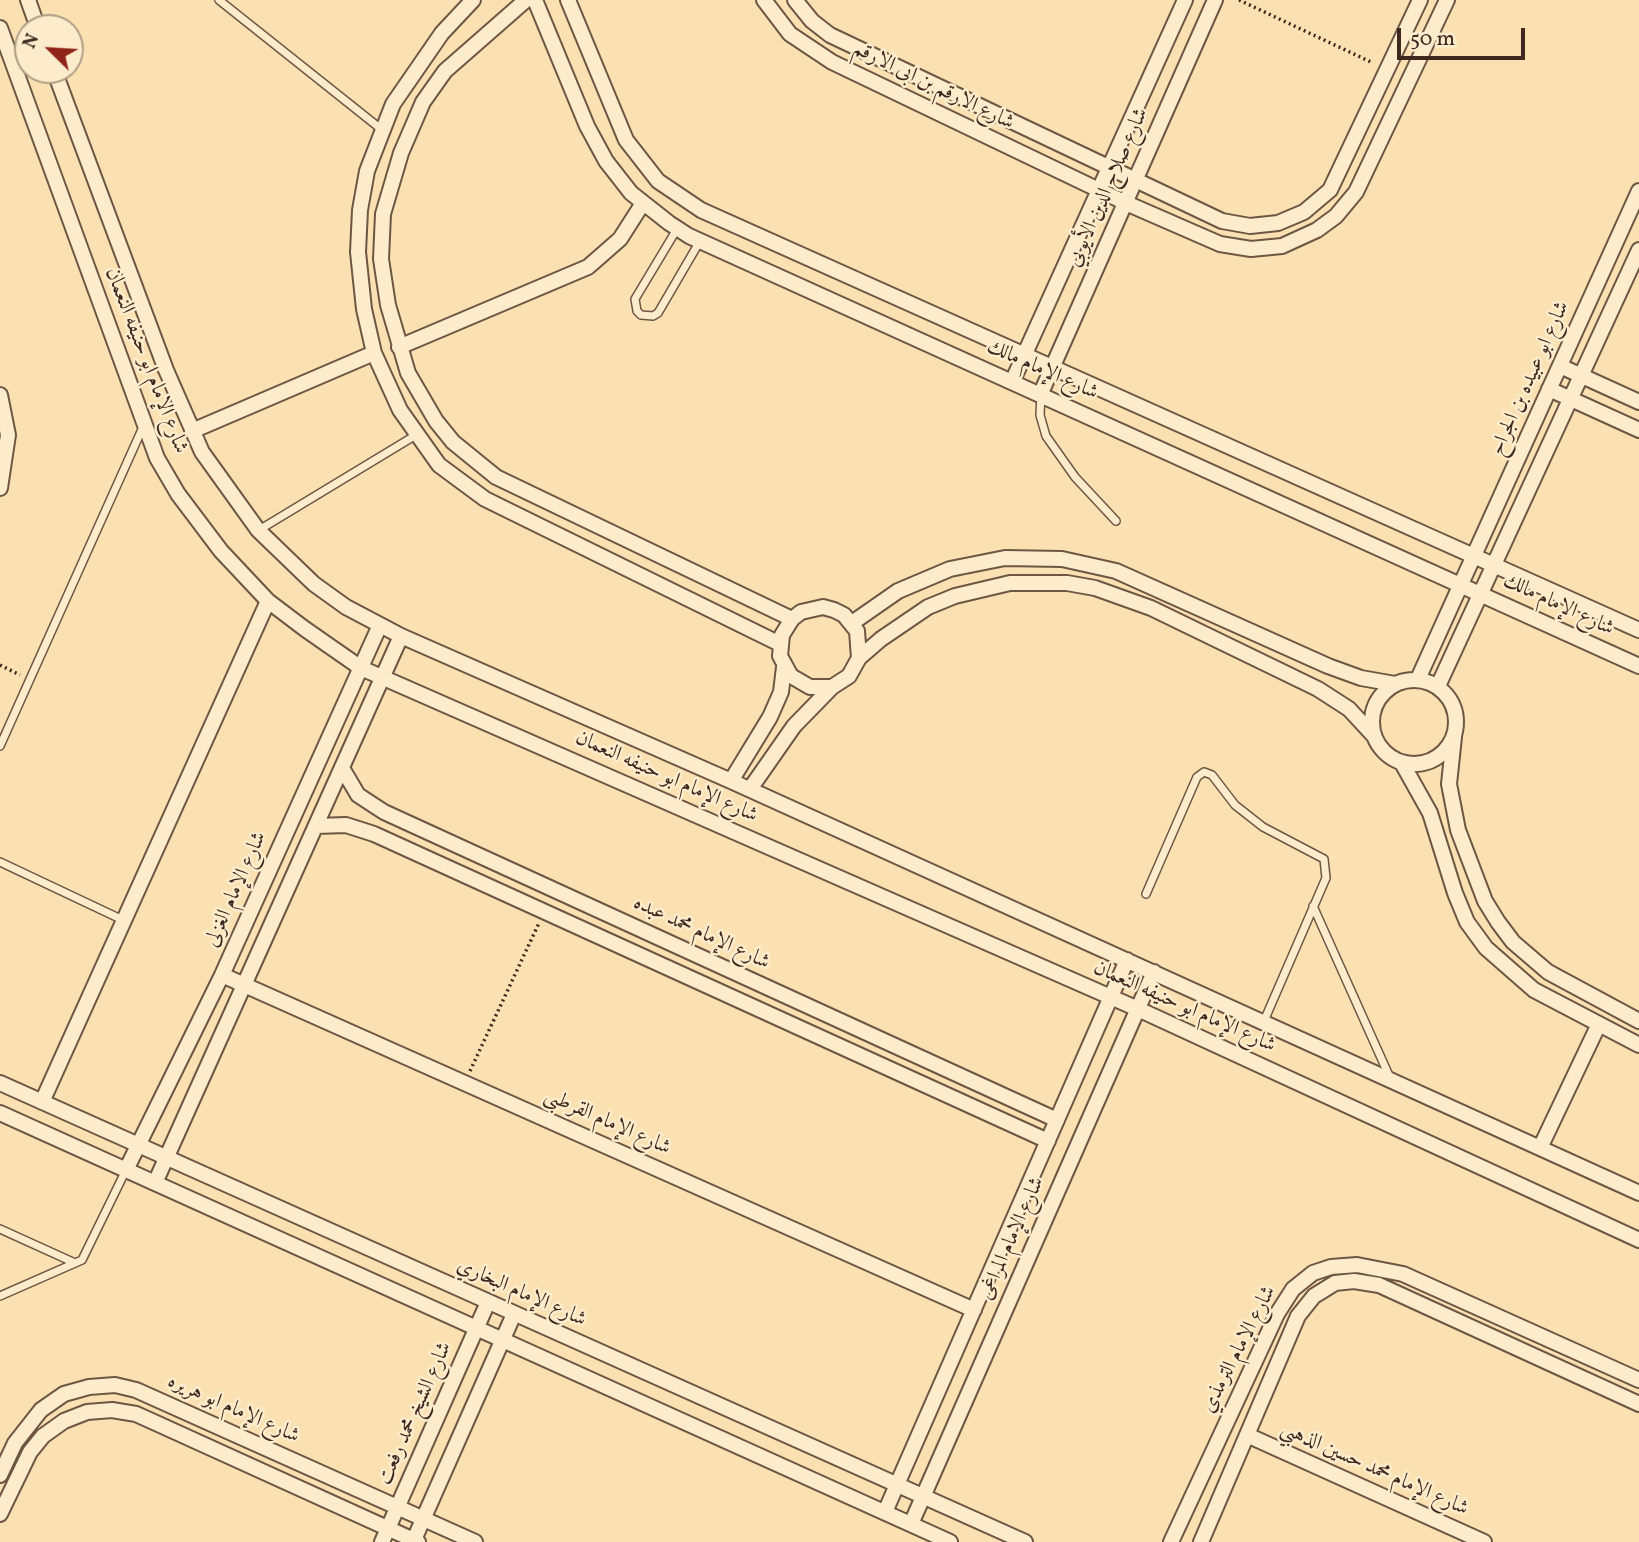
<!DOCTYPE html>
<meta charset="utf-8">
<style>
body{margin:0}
#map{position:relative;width:1639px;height:1542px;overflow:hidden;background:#fbe1b1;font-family:Vollkorn,serif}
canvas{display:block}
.north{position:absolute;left:14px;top:14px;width:70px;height:70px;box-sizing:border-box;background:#fceccc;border:2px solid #b09e87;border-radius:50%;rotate:294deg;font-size:19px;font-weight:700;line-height:28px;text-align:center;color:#3f281f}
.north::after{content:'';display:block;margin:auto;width:24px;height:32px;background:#8f2418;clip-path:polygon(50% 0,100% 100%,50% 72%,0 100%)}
.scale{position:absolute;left:1397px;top:28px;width:128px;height:32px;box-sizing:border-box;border:4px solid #3f281f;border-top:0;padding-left:9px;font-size:21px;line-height:24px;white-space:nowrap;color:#3f281f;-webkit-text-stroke:5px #fceccc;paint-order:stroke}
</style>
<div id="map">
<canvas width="1639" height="1542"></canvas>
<div class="north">N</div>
<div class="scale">50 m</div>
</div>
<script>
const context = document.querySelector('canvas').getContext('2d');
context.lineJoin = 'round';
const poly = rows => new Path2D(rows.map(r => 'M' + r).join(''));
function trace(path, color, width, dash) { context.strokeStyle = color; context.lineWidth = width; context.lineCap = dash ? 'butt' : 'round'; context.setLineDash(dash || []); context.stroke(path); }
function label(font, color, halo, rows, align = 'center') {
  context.font = font + ' Vollkorn,Amiri,serif'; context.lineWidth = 5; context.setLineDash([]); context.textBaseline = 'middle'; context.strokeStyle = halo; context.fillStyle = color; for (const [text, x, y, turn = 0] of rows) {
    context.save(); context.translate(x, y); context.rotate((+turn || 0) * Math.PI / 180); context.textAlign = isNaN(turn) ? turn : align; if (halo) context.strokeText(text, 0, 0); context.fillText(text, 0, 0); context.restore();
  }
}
const path = poly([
 [1239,0,1373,63],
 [0,665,20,675],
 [470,1071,539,923]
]);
const lane = poly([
 [219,0,381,129],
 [677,229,635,299,637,311,641,315,653,316,658,313,700,241],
 [1041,394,1040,415,1046,436,1075,477,1116,521],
 [259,530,416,435],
 [0,746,143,427],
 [0,862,125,921],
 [1146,894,1197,777,1204,772,1212,775,1235,805,1263,827,1324,859,1326,878,1264,1021],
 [1313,906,1391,1080],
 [0,1229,75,1263],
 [0,1296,82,1260,126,1170]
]);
const street = poly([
 [28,0,38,28],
 [473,0,442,33,393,104,367,171,360,210,358,252,364,309,374,353,400,410,439,465,485,499,780,644],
 [526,0,445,71,423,102,401,153,383,214,381,259,388,305,408,373,436,421,453,442,496,477,792,619],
 [535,0,587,126,606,161,631,193,669,223,689,236,1639,666],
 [568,0,626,140,658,181,701,210,1639,630],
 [764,0,790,34,832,62,1126,203,1220,244,1251,249,1282,246,1317,230,1336,216,1356,192,1447,0],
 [795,0,812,21,830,35,1222,221,1250,226,1278,223,1304,212,1330,190,1420,0],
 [0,28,157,458,178,494,221,551,268,601,305,629,361,668,1138,1009,1639,1240],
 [54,70,166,370,202,452,258,530,314,584,346,607,401,636,731,781,1639,1193],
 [399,347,588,267,620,239,643,203],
 [1560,366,1639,402],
 [1013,380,1185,0],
 [1549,389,1639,430],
 [1041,393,1215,0],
 [0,395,8,435,0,488],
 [192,431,374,353],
 [852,623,898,591,950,569,1005,558,1062,559,1116,571,1328,666,1361,678,1395,684],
 [859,658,857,631,844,615,834,610,823,607,801,612,792,619,782,635,780,656,791,676,810,687,832,687,849,676,859,658,881,639,928,607,955,596,1010,583,1067,583,1095,588,1151,608,1318,689,1349,709,1374,736],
 [1418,679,1639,191],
 '1372 722a42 42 0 1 1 84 0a42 42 0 1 1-84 0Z',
 [1438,686,1639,250],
 [1454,737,1449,784,1458,830,1485,901,1498,922,1513,942,1548,972,1639,1021],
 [1402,763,1430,813,1455,893,1467,922,1486,948,1534,990,1639,1045],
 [342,768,358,795,384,812,1057,1120],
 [731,781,770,717,781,692,784,667],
 [750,789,794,726,832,687],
 [316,826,346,825,374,834,1048,1141],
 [222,975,974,1310],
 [0,1083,1025,1542],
 [42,1102,268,601],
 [0,1113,950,1542],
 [1540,1148,1598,1026],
 [126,1170,222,975,380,625],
 [155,1183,401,636],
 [1247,1435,1484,1542],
 [0,1475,15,1443,41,1410,64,1394,89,1387,115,1385,136,1390,475,1542],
 [885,1512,1127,960],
 [0,1514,30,1452,43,1436,64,1421,87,1412,112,1410,136,1414,156,1423,418,1542],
 [911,1524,1154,972],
 [382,1542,488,1302],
 [413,1542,514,1314],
 [1171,1542,1277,1314,1293,1289,1313,1273,1331,1267,1357,1265,1403,1274,1639,1380],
 [1201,1542,1298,1316,1314,1296,1335,1283,1354,1281,1379,1285,1639,1404]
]);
const streetNames = [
 ["شارع الارقم بن ابى الارقم",933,87,26],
 ["شارع صلاح الدين الأيوبي",1109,188,-66],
 ["شارع الإمام ابو حنيفه النعمان",145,361,69],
 ["شارع الإمام مالك",1042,371,24],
 ["شارع ابو عبيده بن الجراح",1531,379,-66],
 ["شارع الإمام مالك",1558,606,25],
 ["شارع الإمام ابو حنيفه النعمان",666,778,24],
 ["شارع الإمام الغزلى",237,890,-66],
 ["شارع الإمام محمد عبده",701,934,25],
 ["شارع الإمام ابو حنيفه النعمان",1184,1008,24],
 ["شارع الإمام القرطبى",607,1123,24],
 ["شارع الإمام المراغى",1013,1239,-66],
 ["شارع الإمام البخاري",521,1294,24],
 ["شارع الإمام الترمذي",1240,1350,-63],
 ["شارع الإمام ابو هريره",233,1410,24],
 ["شارع الشيخ محمد رفعت",416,1414,-66],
 ["شارع الإمام محمد حسين الذهبي",1374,1470,24]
];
trace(lane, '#6e5644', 10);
trace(street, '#6e5644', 18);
trace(path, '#3f281f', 3.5, [2, 3.5]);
trace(lane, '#fceccc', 7);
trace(street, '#fceccc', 14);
label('21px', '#3f281f', '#fceccc', streetNames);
</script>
